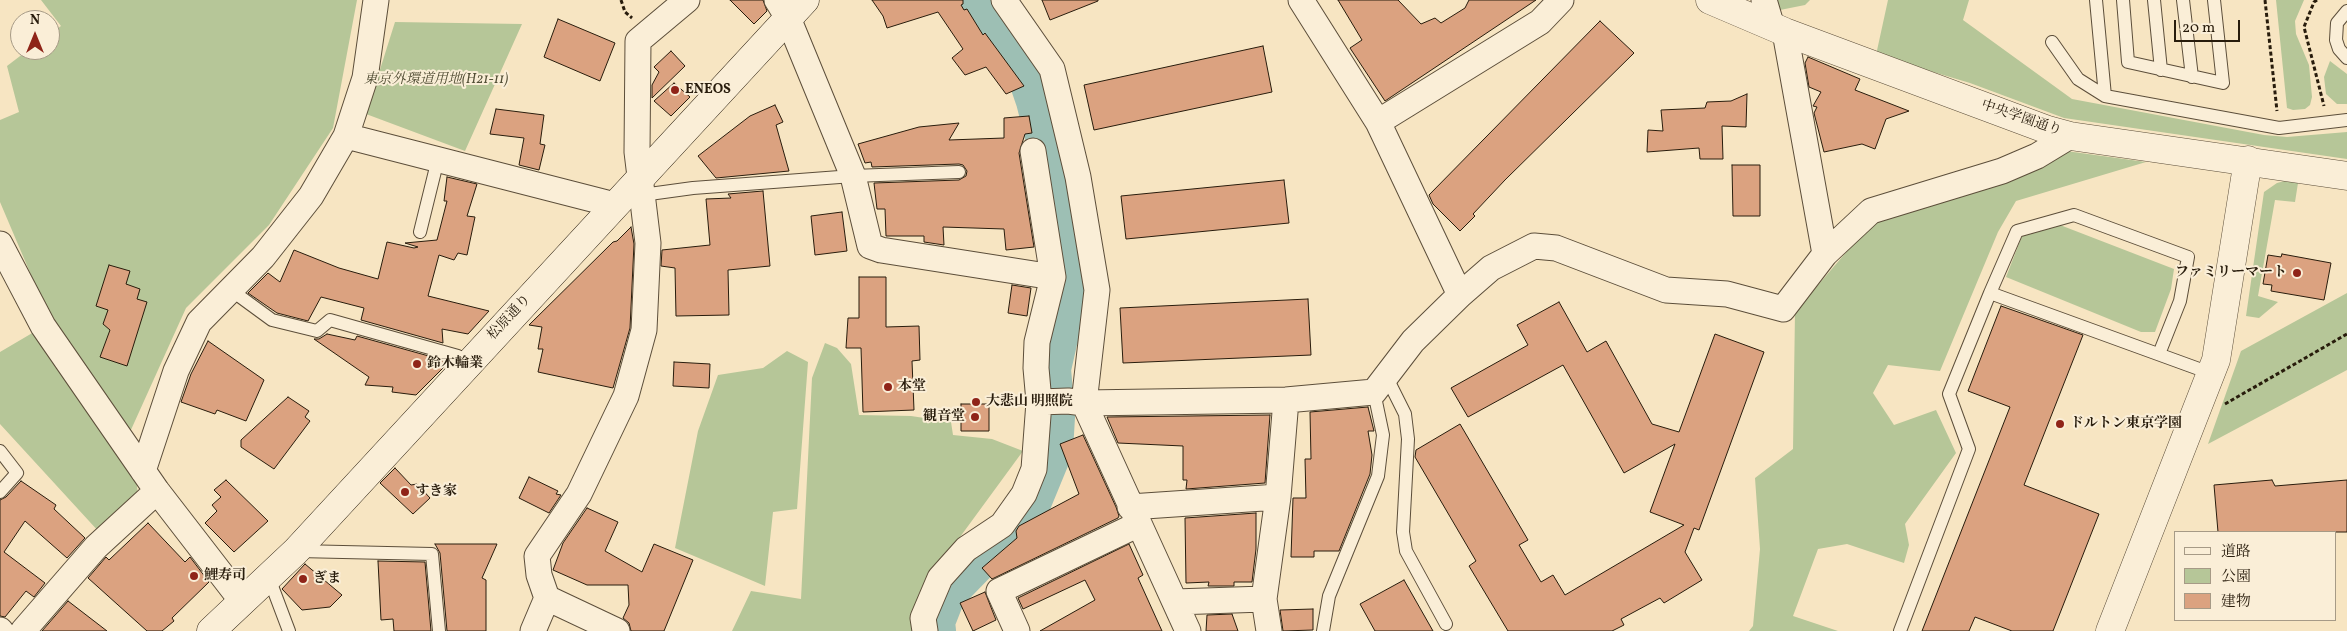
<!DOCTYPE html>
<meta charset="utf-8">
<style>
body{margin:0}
#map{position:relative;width:2347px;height:631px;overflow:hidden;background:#f7e5c2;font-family:Vollkorn,"Noto Serif JP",serif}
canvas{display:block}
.legend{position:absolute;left:2174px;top:531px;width:162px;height:90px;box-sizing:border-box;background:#faeed7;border:1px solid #a69a86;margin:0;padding:6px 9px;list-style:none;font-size:15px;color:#281c0c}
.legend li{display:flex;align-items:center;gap:10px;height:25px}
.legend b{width:25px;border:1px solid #a69a86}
.north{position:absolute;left:10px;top:10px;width:50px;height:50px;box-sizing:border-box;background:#faeed7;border:1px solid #a69a86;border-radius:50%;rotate:0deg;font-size:14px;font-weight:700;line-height:20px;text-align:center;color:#281c0c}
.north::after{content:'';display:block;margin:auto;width:18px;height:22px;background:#8f2418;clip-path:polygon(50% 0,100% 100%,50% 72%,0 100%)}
.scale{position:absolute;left:2174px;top:20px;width:66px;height:22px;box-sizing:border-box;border:2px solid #281c0c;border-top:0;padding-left:6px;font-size:15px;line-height:18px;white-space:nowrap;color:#281c0c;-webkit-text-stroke:4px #faeed7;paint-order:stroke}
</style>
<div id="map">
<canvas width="2347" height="631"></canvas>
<ul class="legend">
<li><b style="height:6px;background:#faeed7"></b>道路</li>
<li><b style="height:14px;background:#b6c698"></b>公園</li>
<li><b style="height:14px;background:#dba280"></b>建物</li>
</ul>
<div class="north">N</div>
<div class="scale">20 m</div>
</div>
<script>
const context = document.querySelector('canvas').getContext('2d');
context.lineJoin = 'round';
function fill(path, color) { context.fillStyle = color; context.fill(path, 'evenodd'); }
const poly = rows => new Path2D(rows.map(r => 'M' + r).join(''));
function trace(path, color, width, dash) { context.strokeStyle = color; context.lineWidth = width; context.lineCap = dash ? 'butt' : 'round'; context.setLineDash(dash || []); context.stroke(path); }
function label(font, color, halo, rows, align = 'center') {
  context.font = font + ' Vollkorn,"Noto Serif JP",serif'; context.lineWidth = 4; context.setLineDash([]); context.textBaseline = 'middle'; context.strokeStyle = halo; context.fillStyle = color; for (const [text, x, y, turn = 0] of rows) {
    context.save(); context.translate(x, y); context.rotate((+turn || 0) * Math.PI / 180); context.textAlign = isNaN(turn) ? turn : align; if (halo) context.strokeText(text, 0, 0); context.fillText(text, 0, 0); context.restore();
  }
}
const green = poly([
 [41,0,357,0,333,128,269,225,186,308,130,432,139,502,100,533,0,424,0,352,51,322,0,202,0,120,19,112,7,66,28,50,50,50,50,34,61,26],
 [1772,0,1810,0,1805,5,1775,11],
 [1888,0,1969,0,1963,20,2072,99,2264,135,2287,137,2347,132,2347,159,2064,118,1970,83,1876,55],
 [2276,0,2304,0,2295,21,2296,34,2309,65,2312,97,2310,105,2305,109,2293,110,2287,108],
 [395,22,522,24,465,151,366,114],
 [2330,61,2347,74,2347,104,2337,104,2326,94,2324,77],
 [2066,151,2146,162,2016,201,1998,232,1940,371,1888,365,1873,393,1894,425,1936,410,1956,453,1905,524,1909,545,1904,563,1847,544,1818,549,1793,616,1838,631,1749,631,1753,626,1760,549,1755,478,1793,449,1795,312,1878,215],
 [2288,180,2298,183,2295,202,2275,200,2258,296,2278,302,2259,318,2246,316,2264,192,2277,183],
 [2060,225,2174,269,2171,289,2155,332,2141,332,2006,277,2022,236],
 [2347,293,2347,370,2208,444,2241,351],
 [825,343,837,348,851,364,859,415,911,416,951,422,953,435,992,439,1023,451,919,593,916,631,732,631,751,591,801,599,812,378],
 [787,351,808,362,797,509,773,512,765,586,675,548,698,431,718,375,763,368]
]);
const river = poly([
 [936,631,935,622,946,594,1014,524,1032,501,1053,450,1055,417,1051,369,1058,338,1074,308,1070,235,1036,101,1024,66,993,30,972,0]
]);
const building = poly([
 [730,0,763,0,767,11,754,24,730,0],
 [872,0,963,0,963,4,961,5,964,10,967,9,983,35,985,33,1024,86,1006,94,986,67,965,75,952,58,963,49,938,12,887,28,883,16,872,0],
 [1042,0,1098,0,1098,1,1050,20,1042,0],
 [1338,0,1398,0,1421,24,1435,18,1441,23,1465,8,1469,0,1536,0,1385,101,1350,48,1362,40,1338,0],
 [558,19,615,43,600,81,544,57,558,19],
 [1600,21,1634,53,1505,180,1473,214,1475,216,1460,231,1433,204,1429,195,1600,21],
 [1263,46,1272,92,1094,130,1084,85,1263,46],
 [671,51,685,66,652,98,652,85,659,72,654,67,671,51],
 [1808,57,1860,79,1855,90,1909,111,1886,119,1875,149,1862,144,1824,152,1814,113,1817,107,1813,106,1821,92,1809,87,1805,63,1808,57],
 [674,83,690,97,671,116,654,101,674,83],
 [1747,94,1746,127,1722,126,1723,159,1700,159,1699,148,1647,152,1648,130,1663,131,1661,110,1705,108,1707,102,1731,101,1747,94],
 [775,105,783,122,776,125,789,171,716,178,698,156,750,116,775,105],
 [496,109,544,115,540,144,545,145,539,170,519,165,524,138,490,134,496,109],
 [1029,116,1032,133,1025,134,1019,153,1034,247,1006,250,1004,229,943,227,944,245,924,242,924,236,886,236,885,209,877,209,874,183,959,180,966,176,967,171,963,165,959,164,872,167,871,162,865,163,858,144,919,127,959,123,949,140,1004,138,1004,118,1029,116],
 [1732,165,1760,165,1760,216,1733,216,1732,165],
 [447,177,477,184,467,216,475,217,467,255,458,253,454,260,439,255,428,296,489,311,468,334,442,329,443,343,361,320,364,308,321,297,308,321,277,313,248,293,268,273,280,282,294,250,339,268,378,279,387,242,414,248,418,247,405,243,437,240,447,201,444,201,447,177],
 [1284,180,1289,223,1126,239,1121,196,1284,180],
 [763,191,770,266,728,270,729,315,676,316,675,268,661,266,662,250,710,245,706,199,731,198,728,194,763,191],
 [842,212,847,251,815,255,811,216,842,212],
 [631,227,634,244,630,328,613,388,538,372,543,349,538,349,542,327,529,325,613,242,617,241,631,227],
 [2282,254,2331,263,2324,300,2271,291,2272,285,2263,284,2268,255,2281,257,2282,254],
 [109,265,130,271,126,284,140,289,137,299,147,302,127,366,100,357,110,330,103,324,108,310,96,306,109,265],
 [859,277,886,277,886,327,919,326,920,360,912,361,914,410,863,412,861,348,846,348,848,318,859,318,859,277],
 [1012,285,1031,288,1027,316,1008,313,1012,285],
 [1308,299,1311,355,1123,363,1120,308,1308,299],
 [1559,302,1587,352,1606,341,1652,424,1679,432,1715,334,1764,352,1699,530,1694,528,1685,552,1702,580,1664,603,1660,598,1621,619,1624,625,1612,631,1508,631,1469,566,1476,561,1415,457,1416,450,1460,424,1528,540,1519,545,1541,582,1553,575,1565,595,1684,525,1650,512,1675,444,1624,473,1563,365,1468,417,1451,388,1528,345,1517,325,1559,302],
 [2001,306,2083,335,2024,485,2099,514,2053,631,2012,631,1975,617,1969,631,1922,631,2010,407,1968,391,2001,306],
 [327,334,355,340,357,336,443,360,444,367,416,395,392,392,393,387,365,385,369,377,314,339,319,339,327,334],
 [208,341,264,380,246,421,217,410,215,414,181,402,191,374,208,341],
 [674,362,710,364,709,388,673,386,674,362],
 [288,397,309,411,305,417,310,421,274,469,241,447,241,440,288,397],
 [961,404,989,404,989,431,961,431,961,404],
 [1368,407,1374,431,1368,431,1372,455,1370,474,1339,551,1314,551,1314,557,1291,557,1293,498,1306,498,1305,459,1311,459,1310,412,1368,407],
 [1270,415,1265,483,1186,489,1187,480,1183,480,1183,446,1118,443,1107,417,1270,415],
 [1083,435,1116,507,1119,516,1118,518,992,579,982,568,1017,538,1016,531,1019,526,1079,494,1060,444,1083,435],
 [395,468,411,485,417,484,430,498,413,514,380,483,395,468],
 [529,477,558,491,556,494,561,495,549,513,519,498,529,477],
 [226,480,268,521,234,552,205,523,217,511,212,505,221,497,214,490,226,480],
 [2272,480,2275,486,2347,480,2347,532,2218,532,2214,485,2272,480],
 [21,481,56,505,54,509,85,538,67,558,25,521,4,552,45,583,34,597,26,591,5,617,0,616,0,500,6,497,21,481],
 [587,508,618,522,605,551,642,572,654,544,693,560,664,631,631,631,629,623,623,618,629,605,628,585,587,585,553,570,563,543,587,508],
 [1256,513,1256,549,1252,582,1234,582,1234,586,1208,586,1209,582,1186,583,1185,518,1256,513],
 [148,523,185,562,190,557,209,582,172,618,174,621,162,631,147,631,88,578,106,557,109,560,148,523],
 [435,544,497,544,482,578,486,580,486,631,447,631,440,553,435,544],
 [1129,544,1143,575,1138,578,1162,631,1040,631,1095,600,1085,580,1023,609,1018,598,1129,544],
 [378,561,425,562,431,631,394,631,393,619,381,620,378,561],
 [305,564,342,595,330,607,302,610,282,589,305,564],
 [1404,580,1433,631,1375,631,1360,604,1404,580],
 [985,592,996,620,973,631,960,603,985,592],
 [68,601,107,631,42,631,68,601],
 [1313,609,1313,630,1283,631,1280,610,1313,609],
 [1232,614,1238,631,1206,631,1207,615,1232,614]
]);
const path = poly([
 [621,0,625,12,632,18],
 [2265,0,2277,111],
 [2317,0,2314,2,2304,27,2324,106],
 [1003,402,1016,402],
 [2225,404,2347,334]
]);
const service = poly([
 [2096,0,2105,96,2279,128,2347,120],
 [2123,0,2128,62,2223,83,2214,0],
 [2154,0,2161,70],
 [2183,0,2192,77],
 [2347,11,2337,23,2336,40,2339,49,2347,58],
 [2052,42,2078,79,2105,96],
 [642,195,693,188,853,176,959,172],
 [420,232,438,159],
 [231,290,272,320,317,331,330,320,458,356],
 [2159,354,2180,301,2188,257,2074,215,2017,231,1990,293,2199,369],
 [1386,376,1405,414,1408,439,1403,532,1406,551,1446,624],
 [0,451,17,473,0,492],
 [298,551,432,554,439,631],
 [269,578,289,631],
 [1323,631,1329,596,1378,476,1383,435,1374,392],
 [1900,631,1969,449,1949,394,1990,293]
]);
const minor = poly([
 [777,0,788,18,853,176,870,246,881,250,1053,277],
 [1004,0,1052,69,1078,177,1097,290,1084,403,1188,631],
 [1764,0,1772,27],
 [1378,122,1540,22,1561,0],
 [346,136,615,205],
 [0,244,43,326,157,491,242,601],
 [1825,254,1871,211,2002,171,2037,156,2070,136],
 [1460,295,1491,268,1534,246,1556,248,1666,290,1727,294,1783,309,1825,254,1785,32],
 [1039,402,1068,401,1084,403,1286,400,1374,392,1413,341,1460,295,1378,122,1301,0],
 [143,471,176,371,199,322,263,257,311,196,346,136,365,78,376,0],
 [1130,507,1278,497],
 [1175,602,1264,599],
 [0,630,1,631],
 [23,631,96,547,157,491],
 [533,631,547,598],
 [617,631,547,598,539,575,537,556,579,494,626,396,644,330,648,243,637,152,638,41,687,0],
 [925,631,923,618,940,578,966,549,1002,525,1024,494,1034,469,1039,402,1036,368,1037,342,1053,277,1033,151],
 [1017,631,999,591,1139,524],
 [1269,631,1264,599,1278,497,1286,400]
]);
const tertiary = poly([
 [1710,0,1785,32,2048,130,2070,136,2347,176],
 [2110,631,2216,360,2248,160]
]);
const secondary = poly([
 [211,631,296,551,805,0]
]);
const markers = [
 [675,90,5,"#8f2418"],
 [2297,273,5,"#8f2418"],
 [417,364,5,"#8f2418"],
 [888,387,5,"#8f2418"],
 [976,402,5,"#8f2418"],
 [975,417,5,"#8f2418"],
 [2060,424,5,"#8f2418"],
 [405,492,5,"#8f2418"],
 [194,576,5,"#8f2418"],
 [303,579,5,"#8f2418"]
];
const parkNames = [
 ["東京外環道用地(H21-11)",436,80]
];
const poiNames = [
 ["ENEOS",685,90],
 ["ファミリーマート",2287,273,"right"],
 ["鈴木輪業",427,364],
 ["本堂",898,387],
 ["大悲山 明照院",986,402],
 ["観音堂",965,417,"right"],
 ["ドルトン東京学園",2070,424],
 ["すき家",415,492],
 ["鯉寿司",204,576],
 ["ぎま",313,579]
];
const streetNames = [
 ["中央学園通り",2021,119,19],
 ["松原通り",510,318,-47]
];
fill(green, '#b6c698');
trace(river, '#9dbfb4', 40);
fill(building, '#dba280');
trace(building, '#281c0c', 1);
trace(service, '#5c4e3a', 14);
trace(minor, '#5c4e3a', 27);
trace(tertiary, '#5c4e3a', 29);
trace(secondary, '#281c0c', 29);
trace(path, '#281c0c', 3, [4, 2.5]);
trace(service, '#faeed7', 12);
trace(minor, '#faeed7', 25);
trace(tertiary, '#faeed7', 28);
trace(secondary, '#faeed7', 28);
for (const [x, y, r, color] of markers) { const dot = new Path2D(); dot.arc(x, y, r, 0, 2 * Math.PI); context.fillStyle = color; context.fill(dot); trace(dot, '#faeed7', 2); }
label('italic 14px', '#534f36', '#faeed7', parkNames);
label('bold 14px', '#281c0c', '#faeed7', poiNames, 'left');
label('14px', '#281c0c', '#faeed7', streetNames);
</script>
